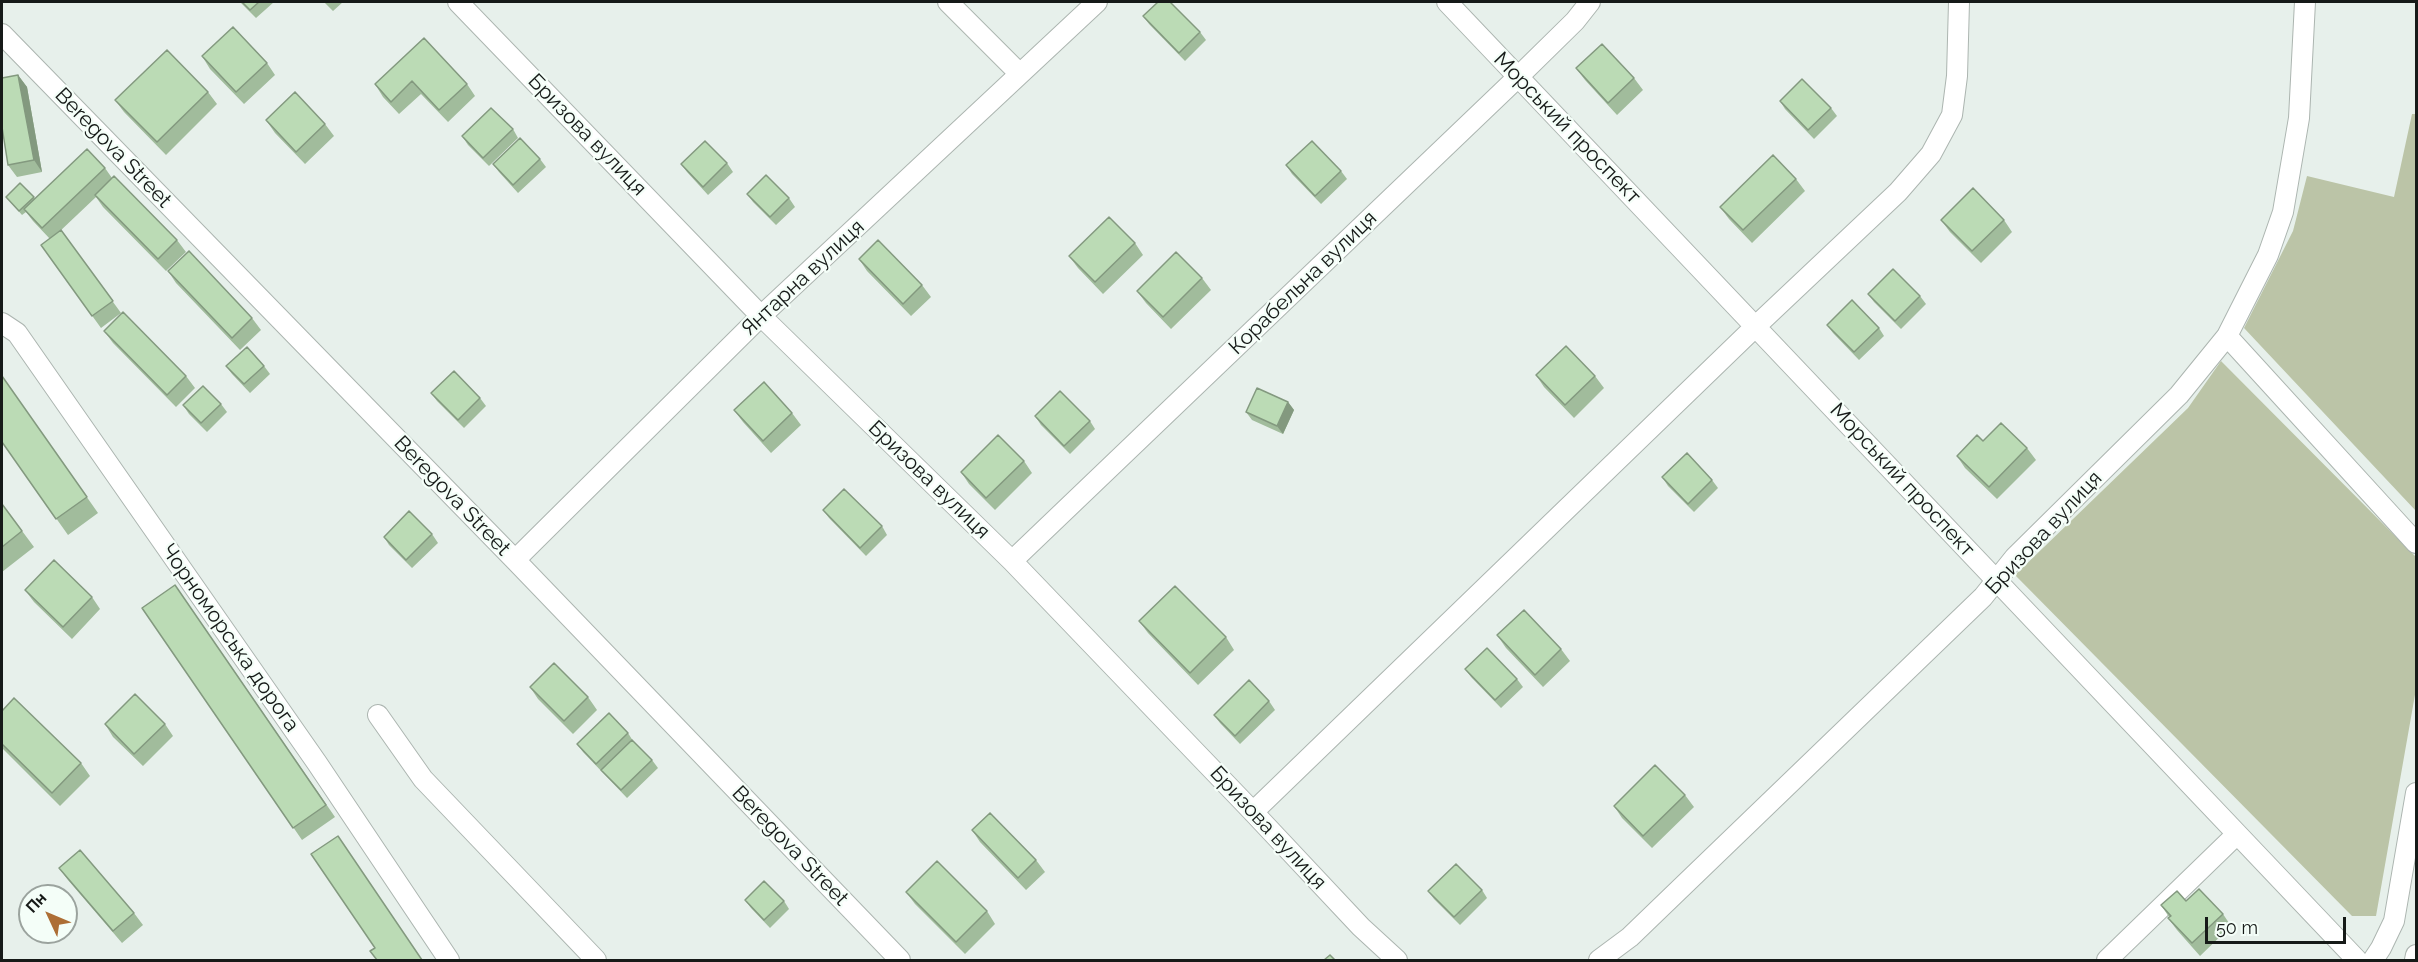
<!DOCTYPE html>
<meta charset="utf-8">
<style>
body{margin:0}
#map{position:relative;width:2418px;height:962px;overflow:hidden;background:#e7f0eb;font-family:Raleway,sans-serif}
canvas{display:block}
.frame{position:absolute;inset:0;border:3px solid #161a18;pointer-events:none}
.north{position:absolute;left:18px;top:884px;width:60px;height:60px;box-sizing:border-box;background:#f4fef8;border:2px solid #9ba39e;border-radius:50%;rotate:314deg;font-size:16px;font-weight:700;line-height:24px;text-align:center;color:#161a18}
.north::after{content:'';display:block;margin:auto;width:21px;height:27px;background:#ad6e35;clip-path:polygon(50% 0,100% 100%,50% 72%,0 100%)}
.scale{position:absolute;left:2205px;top:917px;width:141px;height:27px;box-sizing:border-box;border:3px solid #161a18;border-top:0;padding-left:8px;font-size:18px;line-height:21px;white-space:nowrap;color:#161a18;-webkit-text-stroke:4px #f4fef8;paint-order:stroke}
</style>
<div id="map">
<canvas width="2418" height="962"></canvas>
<div class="frame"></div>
<div class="north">Пн</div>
<div class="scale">50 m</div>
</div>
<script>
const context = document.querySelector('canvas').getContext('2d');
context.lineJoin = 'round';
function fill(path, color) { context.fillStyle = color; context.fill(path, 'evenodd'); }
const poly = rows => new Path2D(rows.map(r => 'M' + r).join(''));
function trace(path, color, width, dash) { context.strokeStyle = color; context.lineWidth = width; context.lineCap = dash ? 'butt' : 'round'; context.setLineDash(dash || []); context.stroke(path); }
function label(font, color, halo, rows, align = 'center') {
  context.font = font + ' Raleway,sans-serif'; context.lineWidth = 4.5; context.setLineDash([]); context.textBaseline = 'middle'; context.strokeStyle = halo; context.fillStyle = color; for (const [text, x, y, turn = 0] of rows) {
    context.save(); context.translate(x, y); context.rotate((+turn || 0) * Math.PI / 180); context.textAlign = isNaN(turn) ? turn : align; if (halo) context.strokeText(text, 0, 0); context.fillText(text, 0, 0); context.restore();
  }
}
const green = poly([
 [2412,114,2416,114,2416,511,2244,328,2293,231,2307,176,2394,197],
 [2221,361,2416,557,2416,689,2376,916,2352,916,2015,575,2188,408]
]);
const minor = poly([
 [458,2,761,316,1012,561,1253,812,1361,927,1397,960],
 [948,2,1020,74],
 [1447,2,2357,960],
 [2,34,515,560,900,960],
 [2,323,17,333,317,763,449,960],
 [2227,336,2416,543],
 [515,560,761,316,1097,2],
 [1012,561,1518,77,1575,21,1590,2],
 [378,715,423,779,596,960],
 [1253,812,1756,326,1898,192,1931,154,1952,115,1957,76,1959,2],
 [1599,960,1630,937,1983,597,2015,557,2179,395,2227,336,2268,255,2283,212,2299,118,2305,2],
 [2107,960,2236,835],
 [2373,960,2381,948,2394,921,2416,793],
 [2415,960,2416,955]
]);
const wall = poly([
 [240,2,274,2,256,18],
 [324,2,343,2,333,11],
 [1143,16,1200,32,1206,40,1185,61,1149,24],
 [424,38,467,84,475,96,448,122,421,94,399,114,383,97,375,84],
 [202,56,267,63,275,75,244,104,210,69],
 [1576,68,1634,78,1643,90,1617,115,1585,80],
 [18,75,27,87,42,172,17,177,8,165],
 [208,92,217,104,166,155,124,112,115,100],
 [1780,101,1831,108,1837,116,1814,139,1785,109],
 [266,120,325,124,334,136,305,164,275,133],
 [513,129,518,138,489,166,468,145,462,136],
 [540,159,546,167,518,193,499,172,493,164],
 [727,163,733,172,708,195,687,172,681,164],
 [1286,165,1341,171,1347,179,1321,204,1292,174],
 [105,168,112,178,177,240,186,252,166,271,103,207,96,197,58,233,61,230,121,313,101,328,41,245,50,239,33,221,26,212,22,215,6,197,20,183,35,199],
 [1796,179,1805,191,1752,243,1729,219,1720,207],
 [747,194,789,198,795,207,776,225,753,202],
 [1941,220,2004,220,2012,232,1981,263,1950,232],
 [1135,243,1143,255,1103,294,1078,268,1069,256],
 [859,259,922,285,931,297,911,316,867,271],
 [168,271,252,318,261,330,240,350,176,283],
 [1202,278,1211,290,1171,329,1146,303,1137,291],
 [1868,294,1920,296,1926,304,1901,329,1874,302],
 [1827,325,1879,328,1884,336,1859,360,1833,333],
 [104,331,186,376,195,388,176,407,113,343],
 [226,366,264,366,270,374,250,393,232,374],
 [1536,375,1595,376,1604,388,1574,418,1544,387],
 [2,376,98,513,68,535,2,442],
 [431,393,480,398,486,406,464,428,437,401],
 [1288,402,1294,410,1283,434,1252,420,1246,412],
 [221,404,227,412,207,432,189,414,183,405],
 [734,410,792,413,801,425,771,453,743,422],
 [1035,416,1090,421,1095,429,1070,454,1041,425],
 [1983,441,2027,448,2036,460,1997,499,1965,468,1957,456],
 [1024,461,1032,473,995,510,969,484,961,472],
 [1662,477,1712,480,1718,488,1694,512,1668,486],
 [2,504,34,547,2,572],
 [823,510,882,526,887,535,866,556,829,518],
 [432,534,438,543,412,568,389,545,384,537],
 [175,585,335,817,302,840,142,608],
 [25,590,92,597,100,609,72,639,34,602],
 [1139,621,1226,637,1234,650,1198,685,1148,633],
 [1497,635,1561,649,1570,661,1543,687,1506,648],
 [1465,669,1517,679,1523,687,1501,708,1471,677],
 [530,687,588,697,597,710,573,734,538,699],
 [1269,701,1275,710,1240,744,1220,723,1214,715],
 [2,711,81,763,90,776,60,806,2,748],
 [105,724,165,724,173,736,143,766,113,737],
 [628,733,633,741,652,760,658,768,627,798,583,752,577,744],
 [1685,795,1694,807,1652,848,1622,818,1614,806],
 [972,830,1036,860,1045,872,1026,890,980,842],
 [59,868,134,913,143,925,122,943,68,880],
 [1482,890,1487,898,1460,925,1434,899,1428,891],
 [906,892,987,911,995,924,965,954,915,904],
 [745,900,784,901,789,909,770,928,751,908],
 [2186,901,2223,914,2231,926,2200,956,2177,930,2168,918,2169,917,2161,905]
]);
const shadedWall = poly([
 [18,75,27,87,42,172,34,160],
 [1288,402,1294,410,1283,434,1277,426]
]);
const building = poly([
 [242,2,259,2,250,10,242,2],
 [1158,2,1170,2,1200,32,1179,53,1143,16,1158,2],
 [233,27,267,63,236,92,202,56,233,27],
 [424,38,467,84,439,110,412,81,391,102,375,84,424,38],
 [1602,44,1634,78,1608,103,1576,68,1602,44],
 [167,50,208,92,157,142,115,100,167,50],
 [18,75,34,160,8,165,2,127,2,78,18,75],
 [1802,79,1831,108,1808,130,1780,101,1802,79],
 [295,92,325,124,296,152,266,120,295,92],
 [491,108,513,129,483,158,462,136,491,108],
 [520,138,540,159,513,185,493,164,520,138],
 [705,141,727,163,703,187,681,164,705,141],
 [1312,141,1341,171,1315,196,1286,165,1312,141],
 [87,149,105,168,42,228,24,209,87,149],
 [1773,155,1796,179,1743,230,1720,207,1773,155],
 [766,175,789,198,770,217,747,194,766,175],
 [114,176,177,240,158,259,95,195,114,176],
 [20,183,34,197,19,211,6,197,20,183],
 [1973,188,2004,220,1972,251,1941,220,1973,188],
 [1109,217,1135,243,1095,282,1069,256,1109,217],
 [61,230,113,301,92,316,41,245,61,230],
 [878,240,922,285,903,304,859,259,878,240],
 [189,251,252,318,232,338,168,271,189,251],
 [1176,252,1202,278,1163,317,1137,291,1176,252],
 [1893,269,1920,296,1895,321,1868,294,1893,269],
 [1852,300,1879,328,1854,352,1827,325,1852,300],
 [123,312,186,376,167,395,104,331,123,312],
 [1566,346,1595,376,1565,405,1536,375,1566,346],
 [247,347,264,366,244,384,226,366,247,347],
 [454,371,480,398,458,420,431,393,454,371],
 [2,376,87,497,56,519,2,442,2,376],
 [764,382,792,413,763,441,734,410,764,382],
 [203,386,221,404,201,423,183,405,203,386],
 [1257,388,1288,402,1277,426,1246,412,1257,388],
 [1060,391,1090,421,1064,446,1035,416,1060,391],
 [2001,423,2027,448,1989,487,1957,456,1977,435,1983,441,2001,423],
 [998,435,1024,461,986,498,961,472,998,435],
 [1687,453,1712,480,1688,504,1662,477,1687,453],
 [844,489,882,526,860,548,823,510,844,489],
 [2,504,22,531,2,547,2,504],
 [409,511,432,534,406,560,384,537,409,511],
 [54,560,92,597,63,627,25,590,54,560],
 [175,585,326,805,293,828,142,608,175,585],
 [1175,586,1226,637,1190,673,1139,621,1175,586],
 [1524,610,1561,649,1535,675,1497,635,1524,610],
 [1487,648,1517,679,1495,700,1465,669,1487,648],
 [554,663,588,697,564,721,530,687,554,663],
 [1249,680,1269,701,1235,736,1214,715,1249,680],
 [135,694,165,724,134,754,105,724,135,694],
 [14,698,81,763,52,793,2,744,2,711,14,698],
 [609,713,628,733,596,764,577,744,609,713],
 [632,740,652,760,621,790,601,770,632,740],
 [1655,765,1685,795,1643,836,1614,806,1655,765],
 [990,813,1036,860,1018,878,972,830,990,813],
 [338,836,422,960,377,960,370,951,375,948,311,854,338,836],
 [80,850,134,913,113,931,59,868,80,850],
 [937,861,987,911,956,942,906,892,937,861],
 [1456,864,1482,890,1454,917,1428,891,1456,864],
 [764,881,784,901,764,920,745,900,764,881],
 [2199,889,2223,914,2192,943,2168,918,2171,916,2161,905,2177,891,2186,901,2199,889],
 [1330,955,1335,960,1324,960,1330,955]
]);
const streetNames = [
 ["Морський проспект",1567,128,46],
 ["Бризова вулиця",587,135,46],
 ["Beregova Street",113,148,46],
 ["Янтарна вулиця",803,278,-43],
 ["Корабельна вулиця",1303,283,-44],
 ["Бризова вулиця",929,480,44],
 ["Морський проспект",1902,480,47],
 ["Beregova Street",452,496,46],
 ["Бризова вулиця",2044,533,-47],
 ["Чорноморська дорога",230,638,55],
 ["Бризова вулиця",1268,828,47],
 ["Beregova Street",790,846,46]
];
fill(green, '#bbc4a7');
trace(minor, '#acb5b0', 22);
trace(minor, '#fff', 20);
fill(wall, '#a1bc9c');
fill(shadedWall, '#83997f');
fill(building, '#bbdbb5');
trace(building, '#83997f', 1.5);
label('21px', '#161a18', '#f4fef8', streetNames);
</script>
